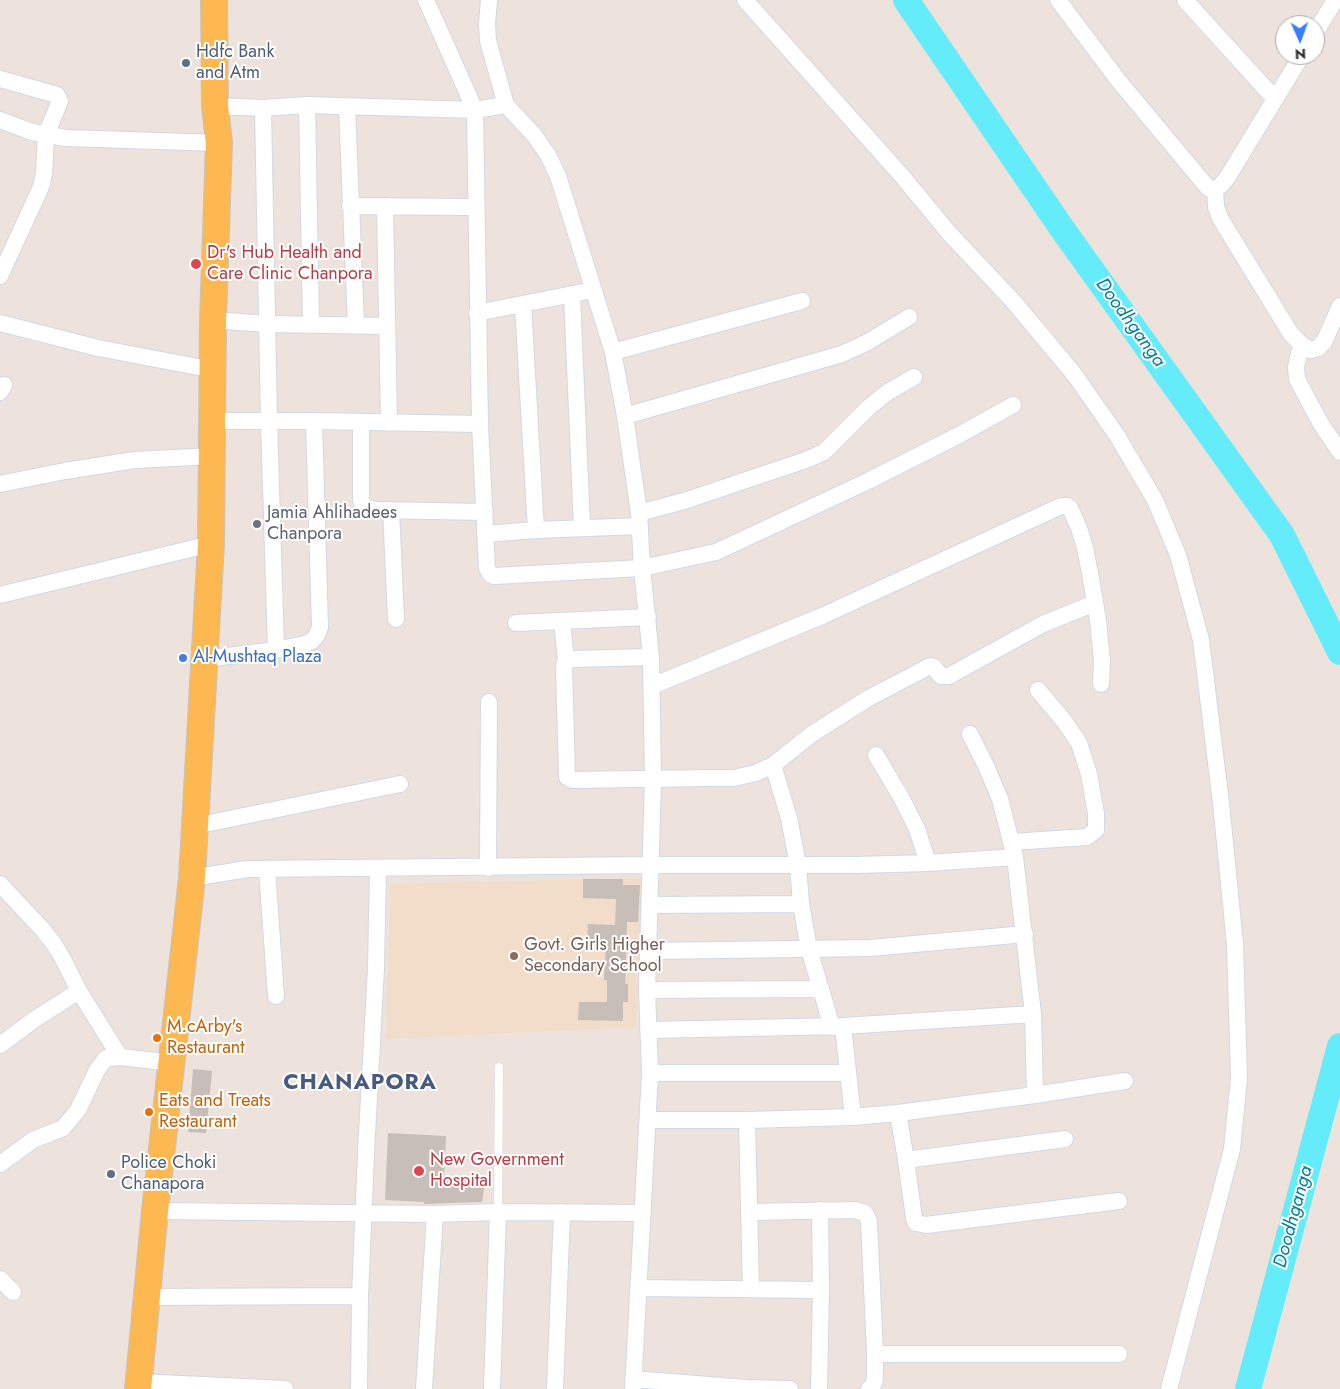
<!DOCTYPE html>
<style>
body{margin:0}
#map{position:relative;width:1340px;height:1389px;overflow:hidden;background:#eee3dc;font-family:Jost,sans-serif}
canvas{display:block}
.north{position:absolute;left:1275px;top:15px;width:50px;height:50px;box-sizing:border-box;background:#fff;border:1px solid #aaa;border-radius:50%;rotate:178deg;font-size:14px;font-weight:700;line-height:20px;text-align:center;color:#2b2b2b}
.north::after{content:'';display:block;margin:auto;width:18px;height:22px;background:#387fff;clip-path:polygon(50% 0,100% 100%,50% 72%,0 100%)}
</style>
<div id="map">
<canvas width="1340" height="1389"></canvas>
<div class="north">N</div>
</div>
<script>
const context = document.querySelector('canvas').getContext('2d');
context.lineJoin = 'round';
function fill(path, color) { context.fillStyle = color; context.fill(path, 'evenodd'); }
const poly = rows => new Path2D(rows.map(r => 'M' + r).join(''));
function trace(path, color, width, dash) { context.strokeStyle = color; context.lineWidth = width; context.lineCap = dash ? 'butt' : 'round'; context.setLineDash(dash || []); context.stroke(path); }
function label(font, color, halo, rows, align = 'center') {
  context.font = font + ' Jost,sans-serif'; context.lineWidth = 4; context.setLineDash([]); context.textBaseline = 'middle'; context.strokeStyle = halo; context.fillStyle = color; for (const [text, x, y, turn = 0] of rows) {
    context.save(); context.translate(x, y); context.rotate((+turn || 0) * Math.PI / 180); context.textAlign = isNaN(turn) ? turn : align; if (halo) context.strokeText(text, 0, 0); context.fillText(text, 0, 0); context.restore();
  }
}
const education = poly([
 [643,878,636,1027,386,1039,390,884]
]);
const river = poly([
 [906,0,1063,230,1282,535,1340,652],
 [1248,1389,1340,1046]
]);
const building = poly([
 [583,879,623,879,623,885,640,885,638,922,627,922,625,984,628,984,628,1002,623,1002,623,1021,578,1020,579,1002,607,1002,607,980,604,980,606,944,587,943,588,924,615,925,616,899,583,898],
 [193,1069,212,1071,206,1133,188,1132],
 [388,1133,446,1136,444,1180,485,1182,482,1202,424,1204,424,1202,385,1200]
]);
const lane = poly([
 [498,1212,499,1067]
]);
const street = poly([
 [426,0,475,110,480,424,487,568,490,574,494,576,642,568,716,552,868,481,959,435,1013,405],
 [489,0,487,24,488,41,506,105,534,135,548,155,558,176,613,352,625,416,639,513,642,568,651,657,653,779,647,990,650,1073,633,1389],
 [745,0,902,176,949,233,1013,301,1074,374,1116,434,1155,500,1178,555,1201,640,1221,803,1235,944,1239,1078,1232,1149,1169,1389],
 [1058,0,1118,80,1208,188,1215,189,1220,186,1227,178,1302,55],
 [1185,0,1275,99],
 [1315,33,1335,0],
 [0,79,57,95,60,101,46,135,44,174,41,187,0,276],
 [307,105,311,324],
 [215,106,263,108,307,105,475,110,506,105],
 [347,107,356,325],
 [263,108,269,421,276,650],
 [0,120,32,132,66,138,219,143],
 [1215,189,1216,207,1220,218,1291,334,1303,346,1311,350,1318,348,1324,342,1340,306],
 [350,206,475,207],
 [385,206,389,423],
 [572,294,582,528],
 [523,305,536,530],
 [477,313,583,292],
 [213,320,267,324,387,326],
 [0,323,98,348,214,370],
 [1303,346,1299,353,1296,367,1297,379,1321,424,1340,452],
 [613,352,802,301],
 [0,392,4,385],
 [625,416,842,354,868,342,909,317],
 [213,421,314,421,480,424],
 [361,423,361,500,363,505,370,509,378,510,485,512],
 [0,484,65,471,135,460,213,456],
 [391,510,396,619],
 [639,513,684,501,806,460,824,452,869,407,888,392,914,377],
 [485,534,536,530,640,526],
 [0,595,211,544],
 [562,621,566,661],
 [516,623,648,617],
 [651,657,573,659,566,661,564,666,567,777,572,780,708,778,734,778,756,773,773,765,812,734,867,699,928,667,931,666,934,667,941,676,949,676,1043,624,1095,603],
 [204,659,276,650,305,644,312,641,317,635,320,627,314,421],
 [652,686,822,616,1061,506,1067,506,1070,508,1079,528,1085,548,1090,573,1098,620,1102,661,1101,684],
 [970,734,986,766,1000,799,1015,857,1033,1014,1035,1095],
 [876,755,901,797,917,829,928,863],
 [773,765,789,818,798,865,801,904,809,949,832,1027],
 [195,826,400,784],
 [1012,842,1087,837,1096,830,1096,814,1089,774,1079,743,1064,721,1038,690],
 [488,868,489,702],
 [267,869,276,996],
 [192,878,247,869,651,865,856,865,928,863,1015,857],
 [0,884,43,930,54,944,63,959,79,991,120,1057],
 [650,905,801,904],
 [649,951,870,948,1025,934],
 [647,990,821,989],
 [843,1026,853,1117],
 [648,1030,843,1026,1033,1014],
 [0,1045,35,1019,79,991],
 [650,1073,848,1073],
 [898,1113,906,1160,914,1218,916,1223,926,1225,1119,1201],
 [649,1120,747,1120,853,1117,898,1113,1035,1095,1125,1081],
 [747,1120,751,1289],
 [906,1160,1065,1139],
 [0,1164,33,1140,63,1128,78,1110,97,1070,106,1058,120,1057,173,1063],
 [155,1211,435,1214,498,1212,643,1213],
 [750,1212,855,1210,865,1213,869,1221,875,1354,875,1380,872,1387,869,1389],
 [0,1279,13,1292],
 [639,1288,821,1290],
 [147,1297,360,1296],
 [875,1354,1119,1354],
 [633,1379,746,1388,790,1389],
 [139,1382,285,1389],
 [359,1389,360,1296,366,1153,376,968,378,868],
 [424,1389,435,1214],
 [492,1389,498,1212],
 [555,1389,562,1212],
 [819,1389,821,1290,820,1210]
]);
const primary = poly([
 [138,1389,155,1211,192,878,211,544,213,320,219,143,215,106,214,0]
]);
const markers = [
 [186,63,5,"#5c6f8a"],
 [196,264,6,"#e0444e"],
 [257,524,5,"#6b7280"],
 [183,658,5,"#3f7fe0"],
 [514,956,5,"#8d6e63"],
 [157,1038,5,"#e8710a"],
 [149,1112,5,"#e8710a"],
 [419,1171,6,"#e0444e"],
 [111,1174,5,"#5c6f8a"]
];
const serviceNames = [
 ["Hdfc Bank",196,53],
 ["and Atm",196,74],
 ["Police Choki",121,1164],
 ["Chanapora",121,1185]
];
const healthNames = [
 ["Dr's Hub Health and",207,254],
 ["Care Clinic Chanpora",207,275],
 ["New Government",430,1161],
 ["Hospital",430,1182]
];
const worshipNames = [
 ["Jamia Ahlihadees",267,514],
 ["Chanpora",267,535]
];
const shopNames = [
 ["Al-Mushtaq Plaza",193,658]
];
const educationNames = [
 ["Govt. Girls Higher",524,946],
 ["Secondary School",524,967]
];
const foodNames = [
 ["M.cArby's",167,1028],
 ["Restaurant",167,1049],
 ["Eats and Treats",159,1102],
 ["Restaurant",159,1123]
];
const waterNames = [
 ["Doodhganga",1130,323,54],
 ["Doodhganga",1294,1217,-75]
];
const districtNames = [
 ["CHANAPORA",360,1084]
];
fill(education, '#f1ddca');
trace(river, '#65ecfa', 26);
fill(building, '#c6beb7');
trace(lane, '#d1d8e5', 9);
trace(street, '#d1d8e5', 18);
trace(primary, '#c4c4c4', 28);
trace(lane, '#fff', 8);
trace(street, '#fff', 16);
trace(primary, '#feb851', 26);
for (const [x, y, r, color] of markers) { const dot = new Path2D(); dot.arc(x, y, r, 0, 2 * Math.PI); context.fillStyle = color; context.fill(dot); trace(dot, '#fff', 2); }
label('18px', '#4e5e75', '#fff', serviceNames, 'left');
label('18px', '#be3a42', '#fff', healthNames, 'left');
label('18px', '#5b616d', '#fff', worshipNames, 'left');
label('18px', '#366cbe', '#fff', shopNames, 'left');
label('18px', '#785e54', '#fff', educationNames, 'left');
label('18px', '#c56008', '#fff', foodNames, 'left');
label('italic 19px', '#03809a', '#fff', waterNames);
context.letterSpacing = '1px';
label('bold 22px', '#475b80', '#fff', districtNames);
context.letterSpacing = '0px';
</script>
